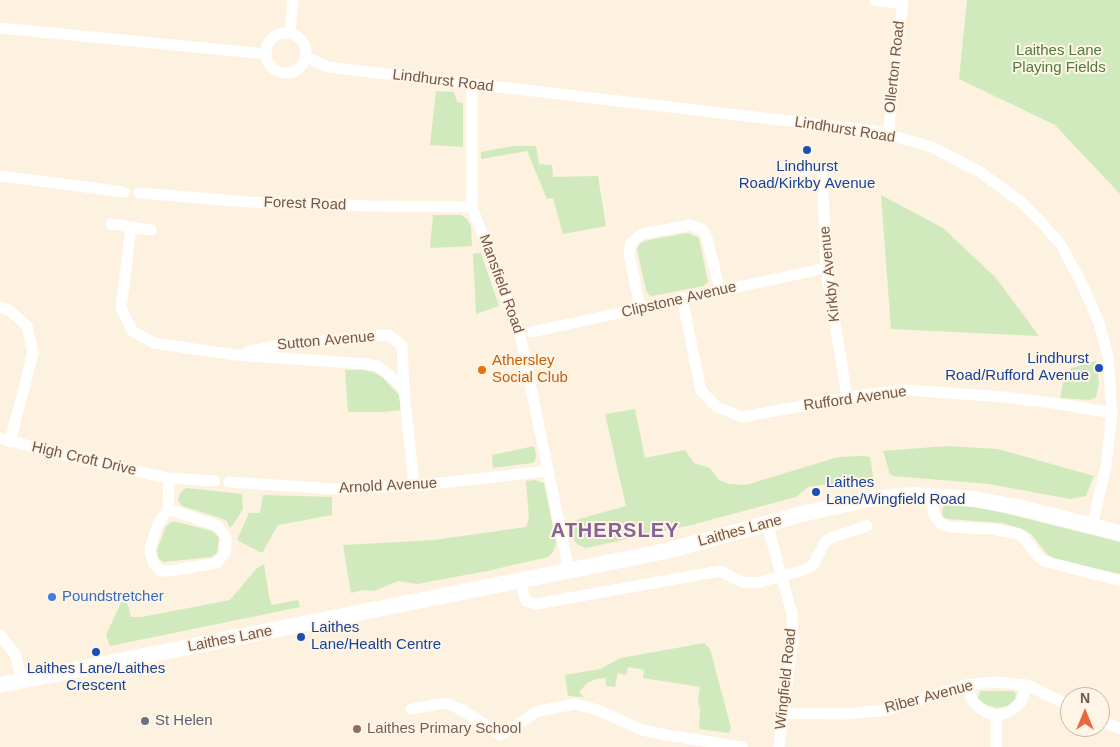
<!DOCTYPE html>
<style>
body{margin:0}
#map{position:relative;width:1120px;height:747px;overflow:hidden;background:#fdf1df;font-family:Arial,sans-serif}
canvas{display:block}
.north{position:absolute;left:1060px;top:687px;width:50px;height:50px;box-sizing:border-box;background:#fff5e6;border:1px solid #c7b6a6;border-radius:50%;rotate:0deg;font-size:14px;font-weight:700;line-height:20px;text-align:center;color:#745747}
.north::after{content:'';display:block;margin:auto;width:18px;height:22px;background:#eb6740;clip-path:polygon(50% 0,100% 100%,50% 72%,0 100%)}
</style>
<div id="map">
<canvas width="1120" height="747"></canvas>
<div class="north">N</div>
</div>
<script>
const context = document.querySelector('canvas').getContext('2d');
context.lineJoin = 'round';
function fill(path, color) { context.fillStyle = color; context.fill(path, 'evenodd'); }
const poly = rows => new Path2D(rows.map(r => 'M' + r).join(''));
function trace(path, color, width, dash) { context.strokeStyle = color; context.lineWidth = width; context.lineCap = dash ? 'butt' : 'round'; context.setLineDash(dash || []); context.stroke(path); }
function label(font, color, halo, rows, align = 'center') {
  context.font = font + ' Arial,sans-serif'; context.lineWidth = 4; context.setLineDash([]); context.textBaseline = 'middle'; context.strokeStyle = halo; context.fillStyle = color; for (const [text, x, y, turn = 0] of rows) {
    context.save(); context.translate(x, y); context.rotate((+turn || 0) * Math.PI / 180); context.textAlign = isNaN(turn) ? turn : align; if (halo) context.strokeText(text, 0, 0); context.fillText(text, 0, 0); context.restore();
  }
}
const green = poly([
 [967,0,1120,0,1120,194,1055,125,959,79],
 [436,91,454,92,457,102,463,103,463,147,430,145],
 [514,146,536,146,539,164,552,165,553,177,598,176,606,226,563,234,553,198,547,199,527,151,481,159,481,152],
 [881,195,943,228,996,278,1039,336,891,329],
 [433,215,461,215,467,219,471,226,472,246,430,248],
 [688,233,699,238,708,282,703,286,652,296,649,295,646,290,637,250,639,244,644,241],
 [481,253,499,306,476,314,473,254],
 [1096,361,1099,383,1096,397,1090,400,1060,398,1064,378,1071,368],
 [345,370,362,370,373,372,382,377,399,395,402,410,382,412,348,412],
 [635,409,645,458,685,450,694,463,710,468,719,480,729,484,746,485,838,457,863,456,870,457,873,477,869,481,848,485,830,484,808,487,796,497,691,525,586,548,578,545,574,540,573,522,579,519,626,506,605,414],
 [534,446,536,455,535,461,532,463,493,468,492,455],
 [947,446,998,449,1094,476,1086,496,1070,499,989,484,893,476,890,474,883,451],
 [535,480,544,483,556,543,553,552,548,557,487,571,417,584,398,581,374,591,362,590,351,593,343,545,434,540,526,527,529,518,526,481],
 [186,488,242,494,243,509,235,522,230,528,227,521,217,517,182,506,178,500,180,493],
 [263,495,332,497,332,515,278,525,262,553,237,540,249,513,260,513],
 [950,503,992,510,1120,542,1120,574,1055,559,1047,554,1031,534,1022,529,1003,523,948,519,943,517,942,512,943,507],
 [173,521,212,531,219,537,217,553,211,557,163,562,158,557,157,550,166,526],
 [264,564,269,597,272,605,298,600,300,607,110,646,106,635,125,594,131,617,142,617,230,600,256,569],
 [704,643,710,649,731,728,729,733,699,729,700,709,698,702,700,687,643,678,644,670,628,667,626,675,618,673,615,687,606,686,606,678,596,679,587,683,579,692,584,697,568,696,565,675,600,669,621,658],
 [980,691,1014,691,1016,695,1014,702,1007,706,997,708,984,704,978,698]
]);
const minor = poly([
 [875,0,902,4],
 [0,28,266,54],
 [290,33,293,0],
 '266 53a20 20 0 1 1 40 0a20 20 0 1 1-40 0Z',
 [306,57,328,67,875,131,932,147,980,172,1021,202,1042,223,1061,245,1082,284,1099,323,1108,357,1112,413,1106,466,1092,526],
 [472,84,472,207,520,335,569,571],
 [888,135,903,0],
 [803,170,822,168,826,268,847,397],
 [0,176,124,192],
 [139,193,249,202,370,206,472,207],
 [111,224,131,227,121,308,132,331,154,343,235,355,367,364,377,366,387,373,404,389,414,486],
 [131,227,151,230],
 [682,298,701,391,717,407,742,417,867,394,906,390,1004,397,1060,404,1112,413],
 [0,307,9,310,27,326,33,353,10,442],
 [640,308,629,253,631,243,642,234,690,225,702,229,707,238,720,291],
 [532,332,826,268],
 [247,352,273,346,388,335,402,345,404,389],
 [0,438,83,460,169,478,215,481],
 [229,482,336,489,414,486,547,471],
 [933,495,933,512,936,518,942,525,950,527,991,529,1019,534,1023,537,1038,556,1044,561,1120,581],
 [168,509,218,526,226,538,225,552,217,563,170,571,161,571,153,563,150,549,158,524,168,509,169,478],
 [767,524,792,614,793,638,779,747],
 [519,580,526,601,536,604,720,571,742,582,756,583,804,570,813,565,825,542,830,538,867,526],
 [0,635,15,654,22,681],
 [965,685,974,703,984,711,996,716,1009,712,1021,702,1027,685],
 [411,709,446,703,462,710,501,735,538,711,575,704,598,710,642,730,666,735,742,747],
 [783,713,844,714,888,710,965,685,996,682,1027,685,1070,706],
 [996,716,996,747],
 [1100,720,1120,729]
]);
const secondary = poly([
 [0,685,666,551,806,513,870,499,914,495,974,499,1022,508,1120,533]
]);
const markers = [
 [807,150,5,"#1a4fb4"],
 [1099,368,5,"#1a4fb4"],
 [482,370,5,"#e8710a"],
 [816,492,5,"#1a4fb4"],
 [52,597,5,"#3f7fe0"],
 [301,637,5,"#1a4fb4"],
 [96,652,5,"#1a4fb4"],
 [145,721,5,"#6b7280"],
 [357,729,5,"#8d6e63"]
];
const parkNames = [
 ["Laithes Lane",1059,51],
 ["Playing Fields",1059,68]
];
const streetNames = [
 ["Ollerton Road",895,67,-84],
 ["Lindhurst Road",443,81,7],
 ["Lindhurst Road",845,130,9],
 ["Forest Road",305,204,2],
 ["Kirkby Avenue",830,274,-96],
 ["Mansfield Road",501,284,70],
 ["Clipstone Avenue",679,300,-13],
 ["Sutton Avenue",326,341,-5],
 ["Rufford Avenue",855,399,-8],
 ["High Croft Drive",84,459,13],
 ["Arnold Avenue",388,486,-3],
 ["Laithes Lane",740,531,-15],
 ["Laithes Lane",230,639,-11],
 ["Wingfield Road",786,679,-84],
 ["Riber Avenue",929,697,-15]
];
const transitNames = [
 ["Lindhurst",807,167],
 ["Road/Kirkby Avenue",807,184],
 ["Lindhurst",1089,359,"right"],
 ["Road/Rufford Avenue",1089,376,"right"],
 ["Laithes",826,483,"left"],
 ["Lane/Wingfield Road",826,500,"left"],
 ["Laithes",311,628,"left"],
 ["Lane/Health Centre",311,645,"left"],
 ["Laithes Lane/Laithes",96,669],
 ["Crescent",96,686]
];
const foodNames = [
 ["Athersley",492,361],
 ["Social Club",492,378]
];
const shopNames = [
 ["Poundstretcher",62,597]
];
const worshipNames = [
 ["St Helen",155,721]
];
const educationNames = [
 ["Laithes Primary School",367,729]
];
const districtNames = [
 ["ATHERSLEY",615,531]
];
fill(green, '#d0eabe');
trace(minor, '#fff', 11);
trace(secondary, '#fff', 16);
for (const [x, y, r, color] of markers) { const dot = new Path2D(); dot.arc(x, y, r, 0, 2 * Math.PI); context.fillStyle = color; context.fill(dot); trace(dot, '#fff5e6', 2); }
label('15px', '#507a3e', '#fff5e6', parkNames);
label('15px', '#745747', '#fff5e6', streetNames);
label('15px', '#164399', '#fff5e6', transitNames);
label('15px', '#c56008', '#fff5e6', foodNames, 'left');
label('15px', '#366cbe', '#fff5e6', shopNames, 'left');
label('15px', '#5b616d', '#fff5e6', worshipNames, 'left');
label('15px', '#785e54', '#fff5e6', educationNames, 'left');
context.letterSpacing = '1px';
label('bold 20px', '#866297', '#fff5e6', districtNames);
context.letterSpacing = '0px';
</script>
